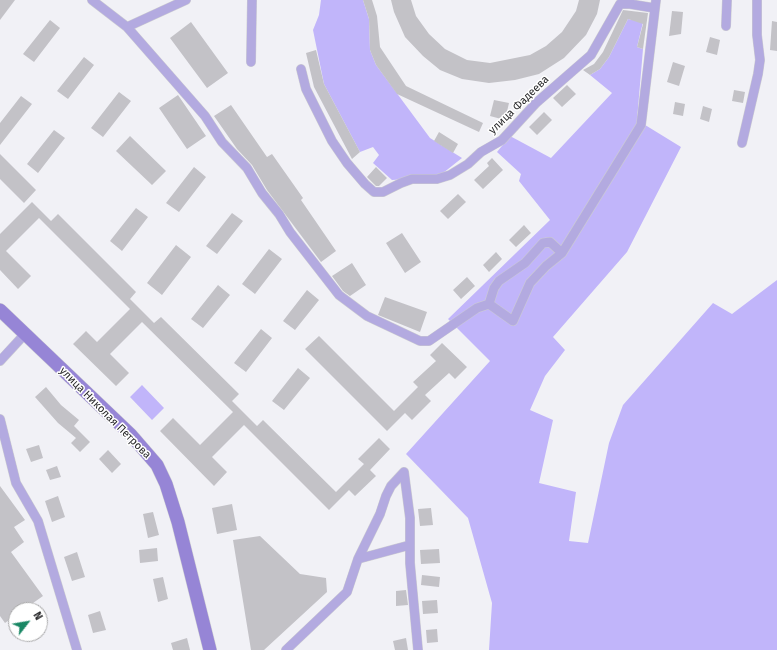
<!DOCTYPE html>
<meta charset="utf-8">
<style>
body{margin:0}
#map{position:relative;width:777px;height:650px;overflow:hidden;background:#f1f1f6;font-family:"Fira Sans",sans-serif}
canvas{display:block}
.north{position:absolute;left:8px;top:602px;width:40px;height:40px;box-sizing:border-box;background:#fff;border:1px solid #a9a9aa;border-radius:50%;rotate:59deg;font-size:11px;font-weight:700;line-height:16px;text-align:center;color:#29292b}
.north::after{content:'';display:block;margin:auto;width:14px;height:18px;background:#198764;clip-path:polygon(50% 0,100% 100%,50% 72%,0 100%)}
</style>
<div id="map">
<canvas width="777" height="650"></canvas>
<div class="north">N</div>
</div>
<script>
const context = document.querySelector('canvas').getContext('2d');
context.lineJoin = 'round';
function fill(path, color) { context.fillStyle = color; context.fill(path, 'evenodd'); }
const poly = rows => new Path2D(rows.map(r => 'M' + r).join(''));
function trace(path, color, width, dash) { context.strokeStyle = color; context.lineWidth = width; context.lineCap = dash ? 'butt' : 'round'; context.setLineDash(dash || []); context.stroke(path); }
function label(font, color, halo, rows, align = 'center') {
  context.font = font + ' "Fira Sans",sans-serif'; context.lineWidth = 3; context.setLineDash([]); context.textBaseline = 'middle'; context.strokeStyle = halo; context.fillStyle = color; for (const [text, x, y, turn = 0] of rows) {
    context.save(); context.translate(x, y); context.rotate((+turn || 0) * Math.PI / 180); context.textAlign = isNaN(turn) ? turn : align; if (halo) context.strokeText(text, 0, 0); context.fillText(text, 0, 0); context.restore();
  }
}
const green = poly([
 [321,0,363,0,369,19,370,50,376,65,430,138,462,158,438,177,392,180,373,163,379,155,373,147,360,152,324,84,313,30,319,15],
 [634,15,644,18,637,47,643,49,637,120,681,147,627,252,553,337,565,350,545,376,530,410,553,420,539,483,576,492,569,541,588,543,609,443,623,405,713,303,732,314,777,280,777,650,489,650,492,603,468,518,406,454,490,361,448,319,550,220,519,181,521,174,497,152,510,136,551,158,612,93,590,75,600,69,609,57,628,19,632,20],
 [142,385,164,408,152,420,130,397]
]);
const building = poly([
 [0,0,15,0,0,20],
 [363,0,372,0,377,16,380,47,406,86,483,123,479,132,397,94,376,65,370,50,369,19],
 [391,0,411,0,416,16,429,34,445,49,467,60,490,63,530,55,546,46,562,32,576,11,579,0,600,0,597,14,586,35,564,58,539,74,515,80,489,83,462,79,440,70,423,56,405,37,394,12],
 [623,10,648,13,643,49,637,47,643,24,628,19,609,57,600,69,590,75,583,70,594,64,603,52],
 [672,11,683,12,681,34,669,36],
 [50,20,60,28,34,62,23,54],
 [772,21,777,22,777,51,770,50],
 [191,22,228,73,207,88,170,38],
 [710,37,720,40,717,55,706,52],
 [316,50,324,84,360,152,352,159,314,87,306,53],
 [84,57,94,65,68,99,57,91],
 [673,62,685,66,679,86,667,82],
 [567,85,576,94,562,107,553,98],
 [734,90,745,92,743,103,732,101],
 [119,92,131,101,103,137,91,128],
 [178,95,206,136,187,149,159,108],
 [21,96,32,104,0,145,0,123],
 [494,100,509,103,505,120,490,116],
 [675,102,685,104,683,116,673,114],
 [231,105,267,157,272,154,303,198,301,200,336,251,321,262,267,190,252,165,237,149,214,116],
 [703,106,712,109,709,122,700,119],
 [544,112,552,120,537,135,529,127],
 [54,130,65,138,38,173,27,164],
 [439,132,458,144,453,153,434,141],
 [130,136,166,171,152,185,116,151],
 [0,154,36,190,24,203,0,179],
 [492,158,503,170,483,189,474,180,489,166,487,163],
 [194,167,206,177,179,212,166,203],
 [376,167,387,178,379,186,376,186,367,177],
 [458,194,466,202,448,219,440,211],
 [32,202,51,221,58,214,136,292,130,299,154,323,161,317,239,394,232,401,257,426,263,420,336,492,364,464,358,459,379,438,390,449,370,470,376,476,355,496,349,490,329,510,244,425,212,457,227,472,214,486,160,431,173,418,200,445,233,412,142,322,110,354,129,373,116,386,73,344,86,331,97,342,130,309,39,218,6,251,31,276,18,289,0,270,0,234],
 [136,208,148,217,122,251,110,241],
 [232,213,243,221,217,254,206,246],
 [524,225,531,233,516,247,509,240],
 [402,233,421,262,405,273,386,243],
 [176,245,191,257,162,295,147,283],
 [269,249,282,259,255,294,242,284],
 [496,252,502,259,489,272,483,265],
 [352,263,366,285,350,296,343,291,332,276],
 [467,277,475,286,461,299,453,290],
 [218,285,230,295,203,328,191,319],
 [307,290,319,300,295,330,283,321],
 [385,297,427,312,420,332,378,315],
 [261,329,272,338,246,372,234,363],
 [319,336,394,411,418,387,413,382,436,361,430,355,442,343,467,367,455,379,449,373,425,395,431,401,412,420,405,413,387,431,305,349],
 [298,368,310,378,284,410,272,401],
 [46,387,61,405,79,420,74,426,90,442,80,452,71,443,76,438,58,423,35,397],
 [39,445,43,458,31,462,26,449],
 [108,450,121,464,112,473,99,459],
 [57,466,61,477,50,480,46,470],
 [0,486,25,520,14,527,24,542,11,552,43,596,23,610,16,610,16,615,5,623,0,616],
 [58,496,65,517,52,522,45,501],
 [232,504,237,530,217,534,212,508],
 [431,508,433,525,420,526,418,509],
 [153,512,159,535,148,538,143,514],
 [260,536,300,574,326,578,327,592,264,650,251,650,233,540],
 [157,548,158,561,140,563,139,550],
 [439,549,440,563,421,564,420,550],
 [77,552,85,577,72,581,64,557],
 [422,575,440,577,439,587,421,585],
 [163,577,168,599,158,602,153,579],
 [406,590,408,605,396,606,396,591],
 [437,600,438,613,423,614,422,601],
 [100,611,106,630,93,633,88,615],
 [437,629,438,642,427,643,426,630],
 [187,638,190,650,173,650,171,643],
 [406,638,408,650,395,650,393,641]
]);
const minor = poly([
 [92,0,127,27,186,0],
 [726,26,727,0],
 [127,27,205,116,222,142,247,168,262,193,279,214,290,232,339,295,367,316,420,341,429,341,477,308,489,304,494,288,499,281,525,263,543,243,550,242,562,253],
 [251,62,252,0],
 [301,69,306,89,332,141,347,163,365,184,374,192,383,192,401,183,412,179,437,179,450,175,468,164,481,152,502,140,536,103,591,55,620,4,630,4,654,8],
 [742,143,758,74,760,60,757,35,757,0],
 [489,304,513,321,530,283,546,266,562,253,641,125,656,0],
 [0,361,24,335],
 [0,419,16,483,38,521,77,650],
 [404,472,410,518,410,563,418,650],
 [358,559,410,545],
 [286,650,347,592,358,559,380,514,386,496,391,486,404,472]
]);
const secondary = poly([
 [0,310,131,435,157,465,166,484,178,522,210,650]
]);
const streetNames = [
 ["улица Фадеева",519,105,-44],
 ["улица Николая Петрова",105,413,45]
];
fill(green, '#c1b5fa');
fill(building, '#c3c2c7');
trace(minor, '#cdcdd1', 10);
trace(secondary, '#cdcdd1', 14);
trace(minor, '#b3aae0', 9);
trace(secondary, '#9685d6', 13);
label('11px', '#29292b', '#fff', streetNames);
</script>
